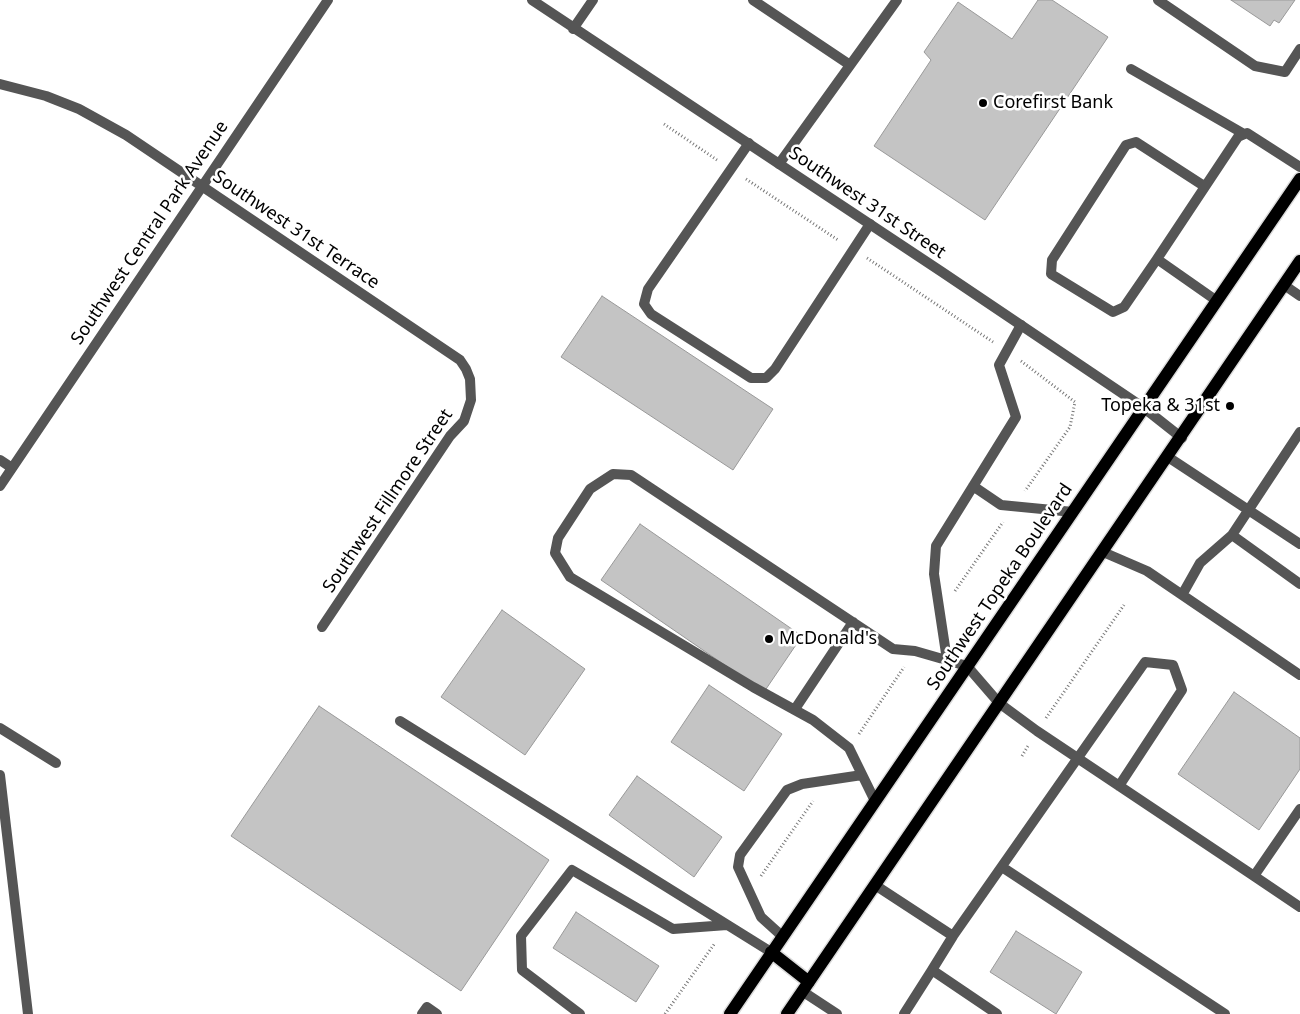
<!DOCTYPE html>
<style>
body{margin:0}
canvas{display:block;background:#fff}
</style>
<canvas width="1300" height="1014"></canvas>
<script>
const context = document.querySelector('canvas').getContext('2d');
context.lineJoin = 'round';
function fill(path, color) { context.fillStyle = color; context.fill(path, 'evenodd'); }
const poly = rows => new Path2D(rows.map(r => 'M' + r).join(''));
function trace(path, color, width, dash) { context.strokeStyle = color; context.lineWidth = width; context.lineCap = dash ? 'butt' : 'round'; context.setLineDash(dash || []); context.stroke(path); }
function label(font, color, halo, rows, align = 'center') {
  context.font = font + ' "Noto Sans",sans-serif'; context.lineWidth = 5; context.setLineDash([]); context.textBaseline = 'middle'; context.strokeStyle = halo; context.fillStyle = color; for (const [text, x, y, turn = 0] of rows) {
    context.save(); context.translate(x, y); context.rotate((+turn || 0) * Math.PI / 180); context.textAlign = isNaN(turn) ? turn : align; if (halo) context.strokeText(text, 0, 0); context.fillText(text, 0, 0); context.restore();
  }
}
const building = poly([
 [1038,0,1052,0,1108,37,985,220,874,146,931,60,924,52,958,2,1012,39,1038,0],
 [1231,0,1295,0,1279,23,1274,20,1270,26,1231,0],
 [602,296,773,409,733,470,561,357,602,296],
 [640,524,802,636,764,692,601,580,640,524],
 [502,610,585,669,525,755,441,697,502,610],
 [709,685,782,734,744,791,671,742,709,685],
 [1234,692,1300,738,1300,769,1259,830,1178,774,1234,692],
 [319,706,549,860,461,991,231,836,319,706],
 [637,776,722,837,694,877,609,815,637,776],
 [576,912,659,966,636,1002,553,948,576,912],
 [1016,931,1082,972,1056,1014,990,972,1016,931]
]);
const path = poly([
 [664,124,717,160],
 [746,179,838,240],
 [867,258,993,342],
 [1021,361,1075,402,1070,427,1025,491],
 [955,591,1003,522],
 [1046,718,1124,605],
 [859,734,904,667],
 [1022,756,1028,746],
 [761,876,813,801],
 [665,1014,715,943]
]);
const service = poly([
 [753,0,850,65],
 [1158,0,1255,66,1285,72,1300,49],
 [1131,69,1244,134],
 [749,143,648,289,644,304,651,314,751,378,766,378,775,369,870,224],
 [779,164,897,0],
 [1157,259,1124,307,1113,312,1051,274,1052,260,1126,145,1136,142,1204,186],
 [1284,285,1300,296],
 [1217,301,1157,259,1238,137,1247,133,1300,167],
 [1300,432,1232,535,1300,584],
 [1168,457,1300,544],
 [973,486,1001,505,1073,512],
 [1103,552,1147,571,1300,675],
 [1182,595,1200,563,1232,535],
 [947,660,934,574,936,546,1016,417,999,365,1021,325],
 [795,709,853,622],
 [400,721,771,952],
 [0,728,56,763],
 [875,801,849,748,813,720,753,687,570,577,555,553,558,538,590,489,613,474,631,475,893,649,915,651,967,666,999,703,1037,731,1254,876,1300,809],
 [1002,867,1225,1014],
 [1254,876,1300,907],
 [875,885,953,936,1145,662,1173,665,1182,690,1119,786],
 [782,936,761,917,738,867,740,855,787,790,802,784,862,775],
 [932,970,953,936],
 [802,991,837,1014],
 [422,1014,427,1007,437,1014],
 [580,1014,522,970,521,936,572,870,673,929,727,925],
 [904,1014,932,970,997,1014]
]);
const minor = poly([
 [532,0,942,272,1144,408,1182,438],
 [573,29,593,0],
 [0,84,46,96,79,109,126,135,460,360,466,369,470,379,471,400,464,421,450,436,322,627],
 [0,460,12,468],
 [0,486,328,0]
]);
const tertiary = poly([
 [0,775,28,1014]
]);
const primary = poly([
 [771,952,809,982],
 [730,1014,1300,179],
 [787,1014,1300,261]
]);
const markers = [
 [983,103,5,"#000"],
 [1230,406,5,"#000"],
 [769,639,5,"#000"]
];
const poiNames = [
 ["Corefirst Bank",993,103],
 ["Topeka & 31st",1220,406,"right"],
 ["McDonald's",779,639]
];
const streetNames = [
 ["Southwest 31st Street",867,203,34],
 ["Southwest 31st Terrace",296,230,34],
 ["Southwest Central Park Avenue",150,233,-56],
 ["Southwest Fillmore Street",388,501,-56],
 ["Southwest Topeka Boulevard",1000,587,-56]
];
fill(building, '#c4c4c4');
trace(building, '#999', 1);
trace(primary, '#dbdbdb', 15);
trace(path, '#777', 3, [1, 2.5]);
trace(service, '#555', 10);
trace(minor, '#555', 10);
trace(tertiary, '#555', 10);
trace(primary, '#000', 12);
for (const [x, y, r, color] of markers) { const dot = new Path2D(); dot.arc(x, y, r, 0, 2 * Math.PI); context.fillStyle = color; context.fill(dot); trace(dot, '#fff', 2); }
label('18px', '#000', '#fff', poiNames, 'left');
label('18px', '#000', '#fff', streetNames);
</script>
